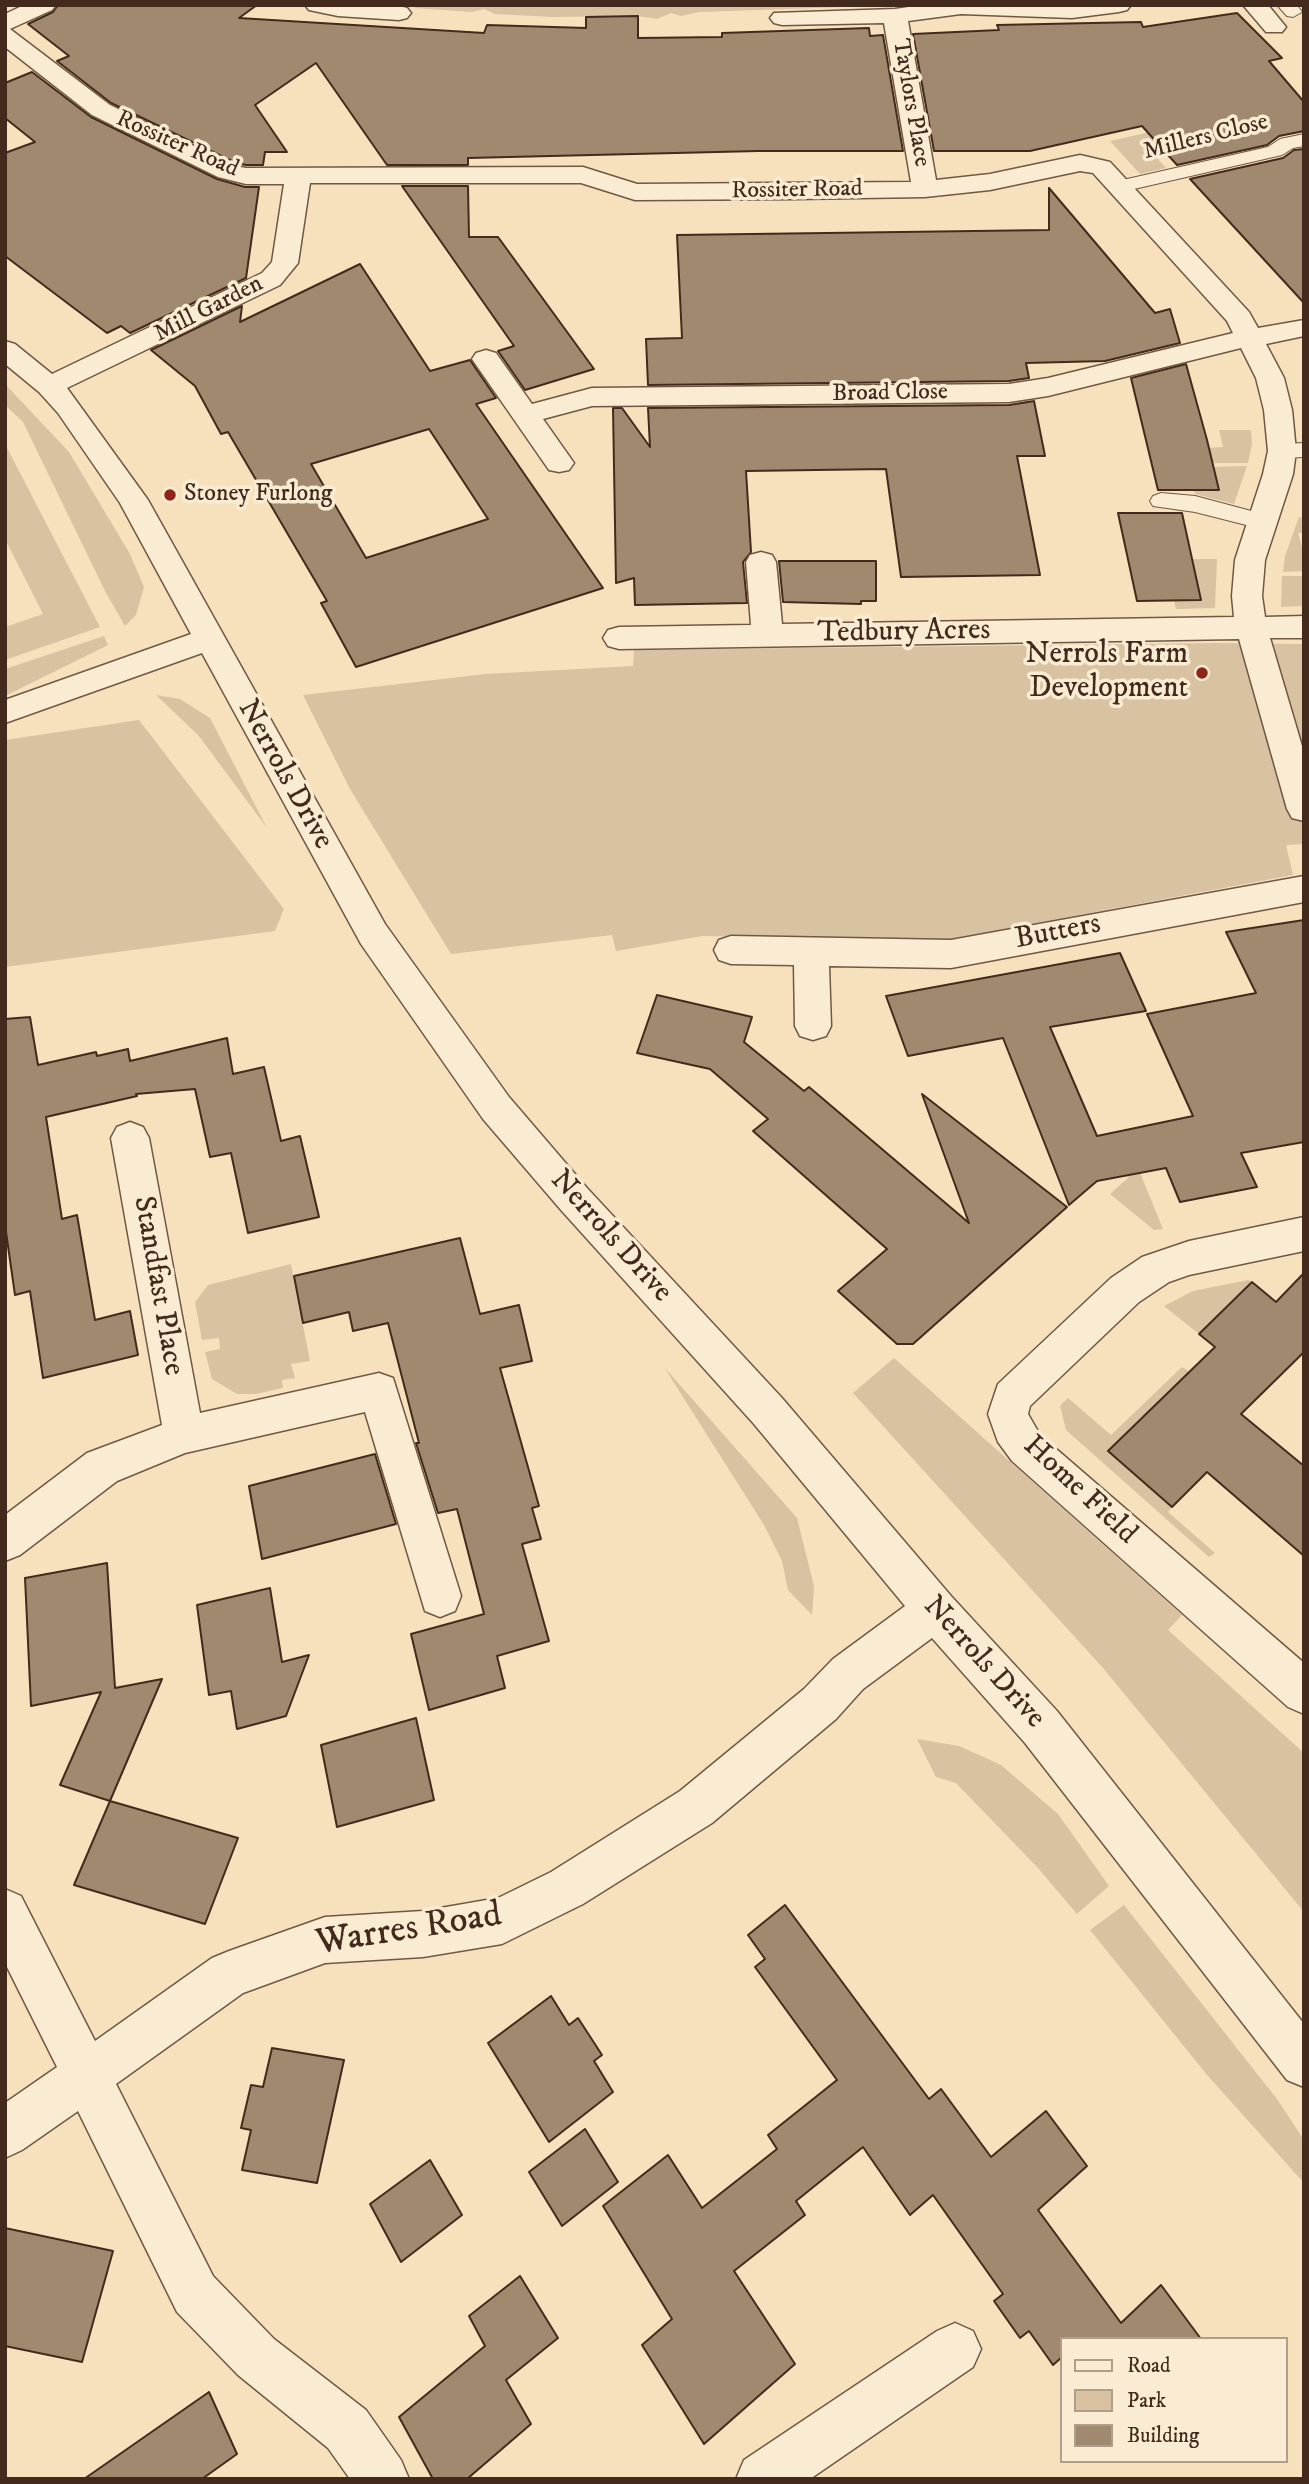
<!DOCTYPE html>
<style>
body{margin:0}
#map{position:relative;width:1309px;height:2484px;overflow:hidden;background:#f6e1bc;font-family:"IM FELL DW Pica",serif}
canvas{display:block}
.frame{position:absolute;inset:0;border:7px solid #442a1c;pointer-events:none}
.legend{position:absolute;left:1060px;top:2337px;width:228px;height:126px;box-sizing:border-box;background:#f9ecd3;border:2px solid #b19e8a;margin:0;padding:9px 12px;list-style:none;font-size:21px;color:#442a1c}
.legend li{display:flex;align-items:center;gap:14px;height:35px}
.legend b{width:35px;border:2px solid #b19e8a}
</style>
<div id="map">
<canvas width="1309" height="2484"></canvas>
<div class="frame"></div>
<ul class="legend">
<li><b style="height:9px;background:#f9ecd3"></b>Road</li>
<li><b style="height:19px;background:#d8c2a1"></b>Park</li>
<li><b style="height:19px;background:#a1896f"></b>Building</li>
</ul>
</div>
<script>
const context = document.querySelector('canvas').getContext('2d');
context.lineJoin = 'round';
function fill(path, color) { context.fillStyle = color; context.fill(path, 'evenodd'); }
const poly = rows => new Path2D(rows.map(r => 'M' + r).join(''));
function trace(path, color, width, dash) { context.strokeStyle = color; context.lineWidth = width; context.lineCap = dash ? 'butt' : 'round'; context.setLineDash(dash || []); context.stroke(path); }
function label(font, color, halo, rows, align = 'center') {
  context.font = font + ' "IM FELL DW Pica",serif'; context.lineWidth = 7; context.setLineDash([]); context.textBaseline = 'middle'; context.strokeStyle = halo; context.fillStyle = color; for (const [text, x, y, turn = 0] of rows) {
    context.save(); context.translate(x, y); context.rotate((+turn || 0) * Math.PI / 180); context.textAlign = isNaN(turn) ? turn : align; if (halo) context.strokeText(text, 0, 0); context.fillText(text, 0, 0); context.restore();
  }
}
const green = poly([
 [415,5,901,5,700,12,681,16,671,13,657,19,638,16,553,17,495,14,484,9,472,12,415,8],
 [1155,131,1162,139,1144,144,1166,168,1140,174,1110,141],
 [5,384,69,452,130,554,144,587,136,615,125,626,105,591,23,422,5,405],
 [1219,430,1251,430,1252,444,1248,463,1212,463,1208,448,1223,447],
 [5,444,100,627,5,660,5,627,43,614,5,539],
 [1247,466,1234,504,1195,494,1194,490,1219,490,1213,467],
 [1299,517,1304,518,1304,533,1298,533,1304,554,1304,571,1283,572,1285,556],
 [1192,559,1217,559,1215,608,1176,609,1174,600,1201,600],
 [1282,576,1304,576,1304,606,1281,607],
 [104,636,108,645,5,696,5,669],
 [1218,643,1304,644,1304,844,1286,845,1293,875,946,940,703,936,616,951,612,935,451,954,350,789,303,695,486,674,633,666,634,650],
 [156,695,180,699,210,718,267,828,199,736],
 [139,720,284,909,275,931,5,967,5,740],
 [1134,1158,1163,1229,1154,1230,1110,1194,1129,1177,1116,1166],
 [291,1264,310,1361,291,1364,295,1378,282,1380,283,1388,256,1394,237,1394,212,1379,205,1352,220,1349,219,1338,202,1340,195,1302,208,1285],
 [1248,1280,1252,1282,1199,1334,1164,1306,1193,1291],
 [894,1358,1182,1615,1168,1630,1304,1753,1304,1912,1103,1668,853,1393],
 [664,1367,797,1518,814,1586,812,1615,788,1590,782,1561,764,1525],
 [1182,1367,1190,1372,1172,1507,1168,1512,1215,1553,1209,1557,1066,1430,1060,1406,1068,1398,1111,1435],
 [917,1739,959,1746,1001,1765,1058,1814,1109,1886,1077,1914,1038,1868,956,1783,936,1777],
 [1124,1905,1277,2099,1304,2140,1304,2183,1208,2076,1090,1930]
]);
const building = poly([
 [58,5,257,5,239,18,484,33,487,25,586,28,586,17,638,16,638,38,722,37,722,33,869,28,870,36,883,35,903,151,758,151,468,158,468,165,387,165,316,63,255,105,287,152,265,152,263,165,246,165,236,163,111,103,57,61,69,56,28,24,53,12,58,5],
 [1237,13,1282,58,1269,61,1304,102,1304,131,1279,136,1267,145,1177,165,1142,126,1030,151,934,151,913,34,999,30,997,25,1141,22,1143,27,1237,13],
 [32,72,91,117,217,179,245,187,259,187,246,278,130,333,121,326,107,333,5,256,5,153,35,142,5,118,5,83,32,72],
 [1304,149,1304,303,1190,179,1283,158,1294,150,1304,149],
 [402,186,468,186,469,237,498,237,594,369,525,390,498,351,514,346,402,186],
 [1049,188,1155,313,1170,309,1180,343,1105,361,1026,363,1029,378,1009,381,648,385,646,339,682,338,677,235,1049,230,1049,188],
 [360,264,430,371,470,360,496,398,476,404,603,588,356,667,321,603,327,601,228,432,221,434,195,386,151,350,242,306,240,322,360,264],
 [429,429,488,519,366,558,311,464,429,429],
 [1186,364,1207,440,1219,490,1158,490,1131,378,1186,364],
 [1034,401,1045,456,1017,456,1040,575,901,577,886,469,746,471,751,552,743,562,747,603,635,605,634,578,616,583,613,408,622,408,650,447,648,408,1009,405,1034,401],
 [1118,513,1182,513,1201,600,1137,601,1118,513],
 [779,561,876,561,876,601,861,601,861,604,783,602,779,561],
 [1304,920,1304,1142,1241,1153,1257,1187,1180,1202,1166,1168,1097,1181,1069,1205,1003,1038,908,1056,886,996,1120,953,1146,1011,1050,1027,1097,1136,1193,1116,1147,1014,1256,993,1226,932,1304,920],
 [657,995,752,1017,744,1042,804,1091,809,1087,969,1223,922,1094,1067,1207,913,1344,897,1344,838,1291,887,1249,753,1131,768,1119,710,1069,637,1053,657,995],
 [30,1017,38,1065,96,1052,97,1056,128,1049,130,1061,227,1038,233,1074,264,1067,281,1141,300,1136,319,1217,248,1233,231,1153,210,1157,195,1089,136,1094,137,1096,46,1117,62,1219,77,1215,95,1320,130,1311,138,1355,43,1378,30,1291,15,1295,5,1225,5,1019,30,1017],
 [460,1238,480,1314,519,1305,532,1361,500,1368,539,1506,532,1508,541,1539,522,1544,549,1641,497,1656,505,1688,429,1710,411,1634,484,1614,457,1509,438,1513,416,1443,419,1443,388,1323,353,1331,349,1312,303,1323,294,1276,460,1238],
 [1304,1273,1304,1352,1241,1414,1304,1466,1304,1556,1207,1472,1172,1507,1108,1451,1215,1347,1199,1334,1252,1282,1276,1302,1304,1273],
 [375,1454,396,1524,262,1559,249,1486,375,1454],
 [107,1563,115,1688,162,1679,110,1801,60,1785,101,1692,31,1706,25,1578,107,1563],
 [270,1588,282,1662,309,1655,286,1716,237,1729,231,1691,209,1695,197,1605,270,1588],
 [416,1718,434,1800,337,1827,321,1745,416,1718],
 [110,1801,238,1838,205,1924,74,1885,110,1801],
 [785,1905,929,2099,941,2089,991,2157,1046,2111,1087,2166,1038,2210,1121,2323,1161,2285,1201,2339,1062,2339,1062,2357,1053,2365,1029,2331,1020,2338,994,2301,1003,2294,933,2195,910,2215,863,2147,796,2201,805,2215,734,2271,795,2364,704,2444,642,2345,672,2319,603,2206,668,2155,702,2208,777,2149,768,2135,837,2080,755,1967,765,1959,748,1935,785,1905],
 [551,1996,569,2025,578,2018,602,2055,594,2061,613,2092,549,2142,488,2043,551,1996],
 [272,2048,344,2060,317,2183,242,2170,251,2130,241,2128,251,2085,263,2087,272,2048],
 [585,2129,618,2182,562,2226,529,2172,585,2129],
 [430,2160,462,2215,401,2262,370,2204,430,2160],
 [5,2228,113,2251,82,2362,5,2346,5,2228],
 [520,2276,558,2338,506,2380,531,2424,467,2479,433,2479,399,2417,485,2346,469,2316,520,2276],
 [209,2392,237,2454,202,2479,84,2479,209,2392]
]);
const lane = poly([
 [1277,5,1297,5,1302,12,1293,17,1287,16,1277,5],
 [1304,134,1304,146,1293,148,1282,155,1121,192,1114,190,1111,186,1114,182,1268,147,1280,139,1304,134],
 [1304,443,1304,457,1282,458,1274,456,1271,451,1274,446,1282,444,1304,443],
 [1161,493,1195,496,1270,516,1273,521,1270,526,1262,529,1195,512,1153,506,1150,501,1153,496,1161,493]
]);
const street = poly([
 [24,5,56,5,52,10,10,29,110,105,235,166,246,168,583,167,637,184,911,182,884,23,782,25,774,23,770,18,774,13,895,9,922,5,1131,5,1127,10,1119,12,1072,18,961,14,908,21,936,180,990,174,1080,155,1110,162,1249,312,1258,328,1304,320,1304,336,1266,344,1284,378,1292,410,1296,451,1293,474,1265,560,1262,596,1265,617,1304,616,1304,638,1270,638,1304,753,1304,821,1292,818,1287,809,1239,639,619,649,608,646,603,638,608,630,619,627,751,625,746,562,750,555,761,552,772,555,776,562,782,624,1234,617,1232,596,1235,560,1263,474,1268,451,1264,410,1256,378,1241,348,1048,396,1009,402,592,406,543,419,574,463,569,470,559,472,549,470,472,359,476,353,486,350,496,353,532,404,592,388,1009,384,1048,378,1233,333,1227,321,1093,173,1080,171,990,190,925,197,796,199,635,200,581,183,310,183,298,263,280,285,67,388,148,500,385,924,509,1097,587,1188,782,1398,951,1596,1057,1711,1304,2024,1304,2087,1287,2080,1025,1743,932,1638,863,1689,836,1719,712,1823,583,1904,502,1944,423,1957,325,1963,243,1993,116,2084,213,2276,274,2339,366,2410,401,2460,409,2479,350,2479,328,2448,238,2375,177,2312,78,2111,22,2150,5,2158,5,2103,57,2067,5,1963,5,1889,21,1896,95,2041,212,1958,229,1951,325,1917,423,1911,498,1898,551,1872,680,1791,804,1689,833,1659,905,1606,754,1424,561,1210,483,1119,361,944,202,653,5,723,5,700,191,634,120,503,58,413,39,392,5,364,5,341,15,344,52,374,262,273,272,262,284,184,246,184,218,177,92,115,5,47,5,14,24,5],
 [305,5,399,6,407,8,411,13,407,18,399,20,338,16,309,10,305,5],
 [1243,5,1268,5,1286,27,1282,32,1266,32,1243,5],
 [1304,876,1304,902,951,968,829,966,831,1026,826,1036,813,1040,800,1036,795,1026,794,965,731,964,719,960,714,950,719,940,731,936,951,940,1304,876],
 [130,1122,143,1127,149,1138,200,1413,379,1373,393,1378,461,1596,455,1611,440,1617,425,1611,365,1412,185,1453,117,1481,20,1555,5,1561,5,1515,87,1453,162,1425,111,1138,117,1127,130,1122],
 [1304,1217,1304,1251,1189,1275,1169,1282,1139,1302,1030,1406,1028,1414,1040,1435,1304,1663,1304,1714,1288,1707,1012,1461,998,1442,988,1414,998,1384,1111,1278,1142,1257,1189,1241,1304,1217],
 [955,2323,973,2331,981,2349,973,2367,810,2479,736,2479,744,2460,937,2331,955,2323]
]);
const markers = [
 [170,495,7,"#8f2418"],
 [1202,673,7,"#8f2418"]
];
const farStreetnames = [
 ["Taylors Place",910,103,80],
 ["Millers Close",1206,138,-14],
 ["Rossiter Road",177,145,24],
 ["Rossiter Road",797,191,-1],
 ["Mill Garden",209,310,-27],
 ["Broad Close",890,394,-1]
];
const farPoinames = [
 ["Stoney Furlong",184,495]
];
const streetNames = [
 ["Tedbury Acres",904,633,-1],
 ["Nerrols Drive",284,775,61],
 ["Butters",1058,933,-11],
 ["Nerrols Drive",610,1237,48],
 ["Standfast Place",157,1286,80],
 ["Home Field",1079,1491,43],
 ["Nerrols Drive",983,1663,48]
];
const poiNames = [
 ["Nerrols Farm",1188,656],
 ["Development",1188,690]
];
const nearStreetnames = [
 ["Warres Road",409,1931,-9]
];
fill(green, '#d8c2a1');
fill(building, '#a1896f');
trace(building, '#442a1c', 2);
trace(lane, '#705844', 2);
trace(street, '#705844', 3);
fill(lane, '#f9ecd3');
fill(street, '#f9ecd3');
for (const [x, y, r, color] of markers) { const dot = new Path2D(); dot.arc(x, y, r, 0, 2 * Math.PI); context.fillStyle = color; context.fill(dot); trace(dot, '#f9ecd3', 2.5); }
label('24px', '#442a1c', '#f9ecd3', farStreetnames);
label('24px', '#442a1c', '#f9ecd3', farPoinames, 'left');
label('30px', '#442a1c', '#f9ecd3', streetNames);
label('30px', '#442a1c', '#f9ecd3', poiNames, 'right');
label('37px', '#442a1c', '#f9ecd3', nearStreetnames);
</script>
